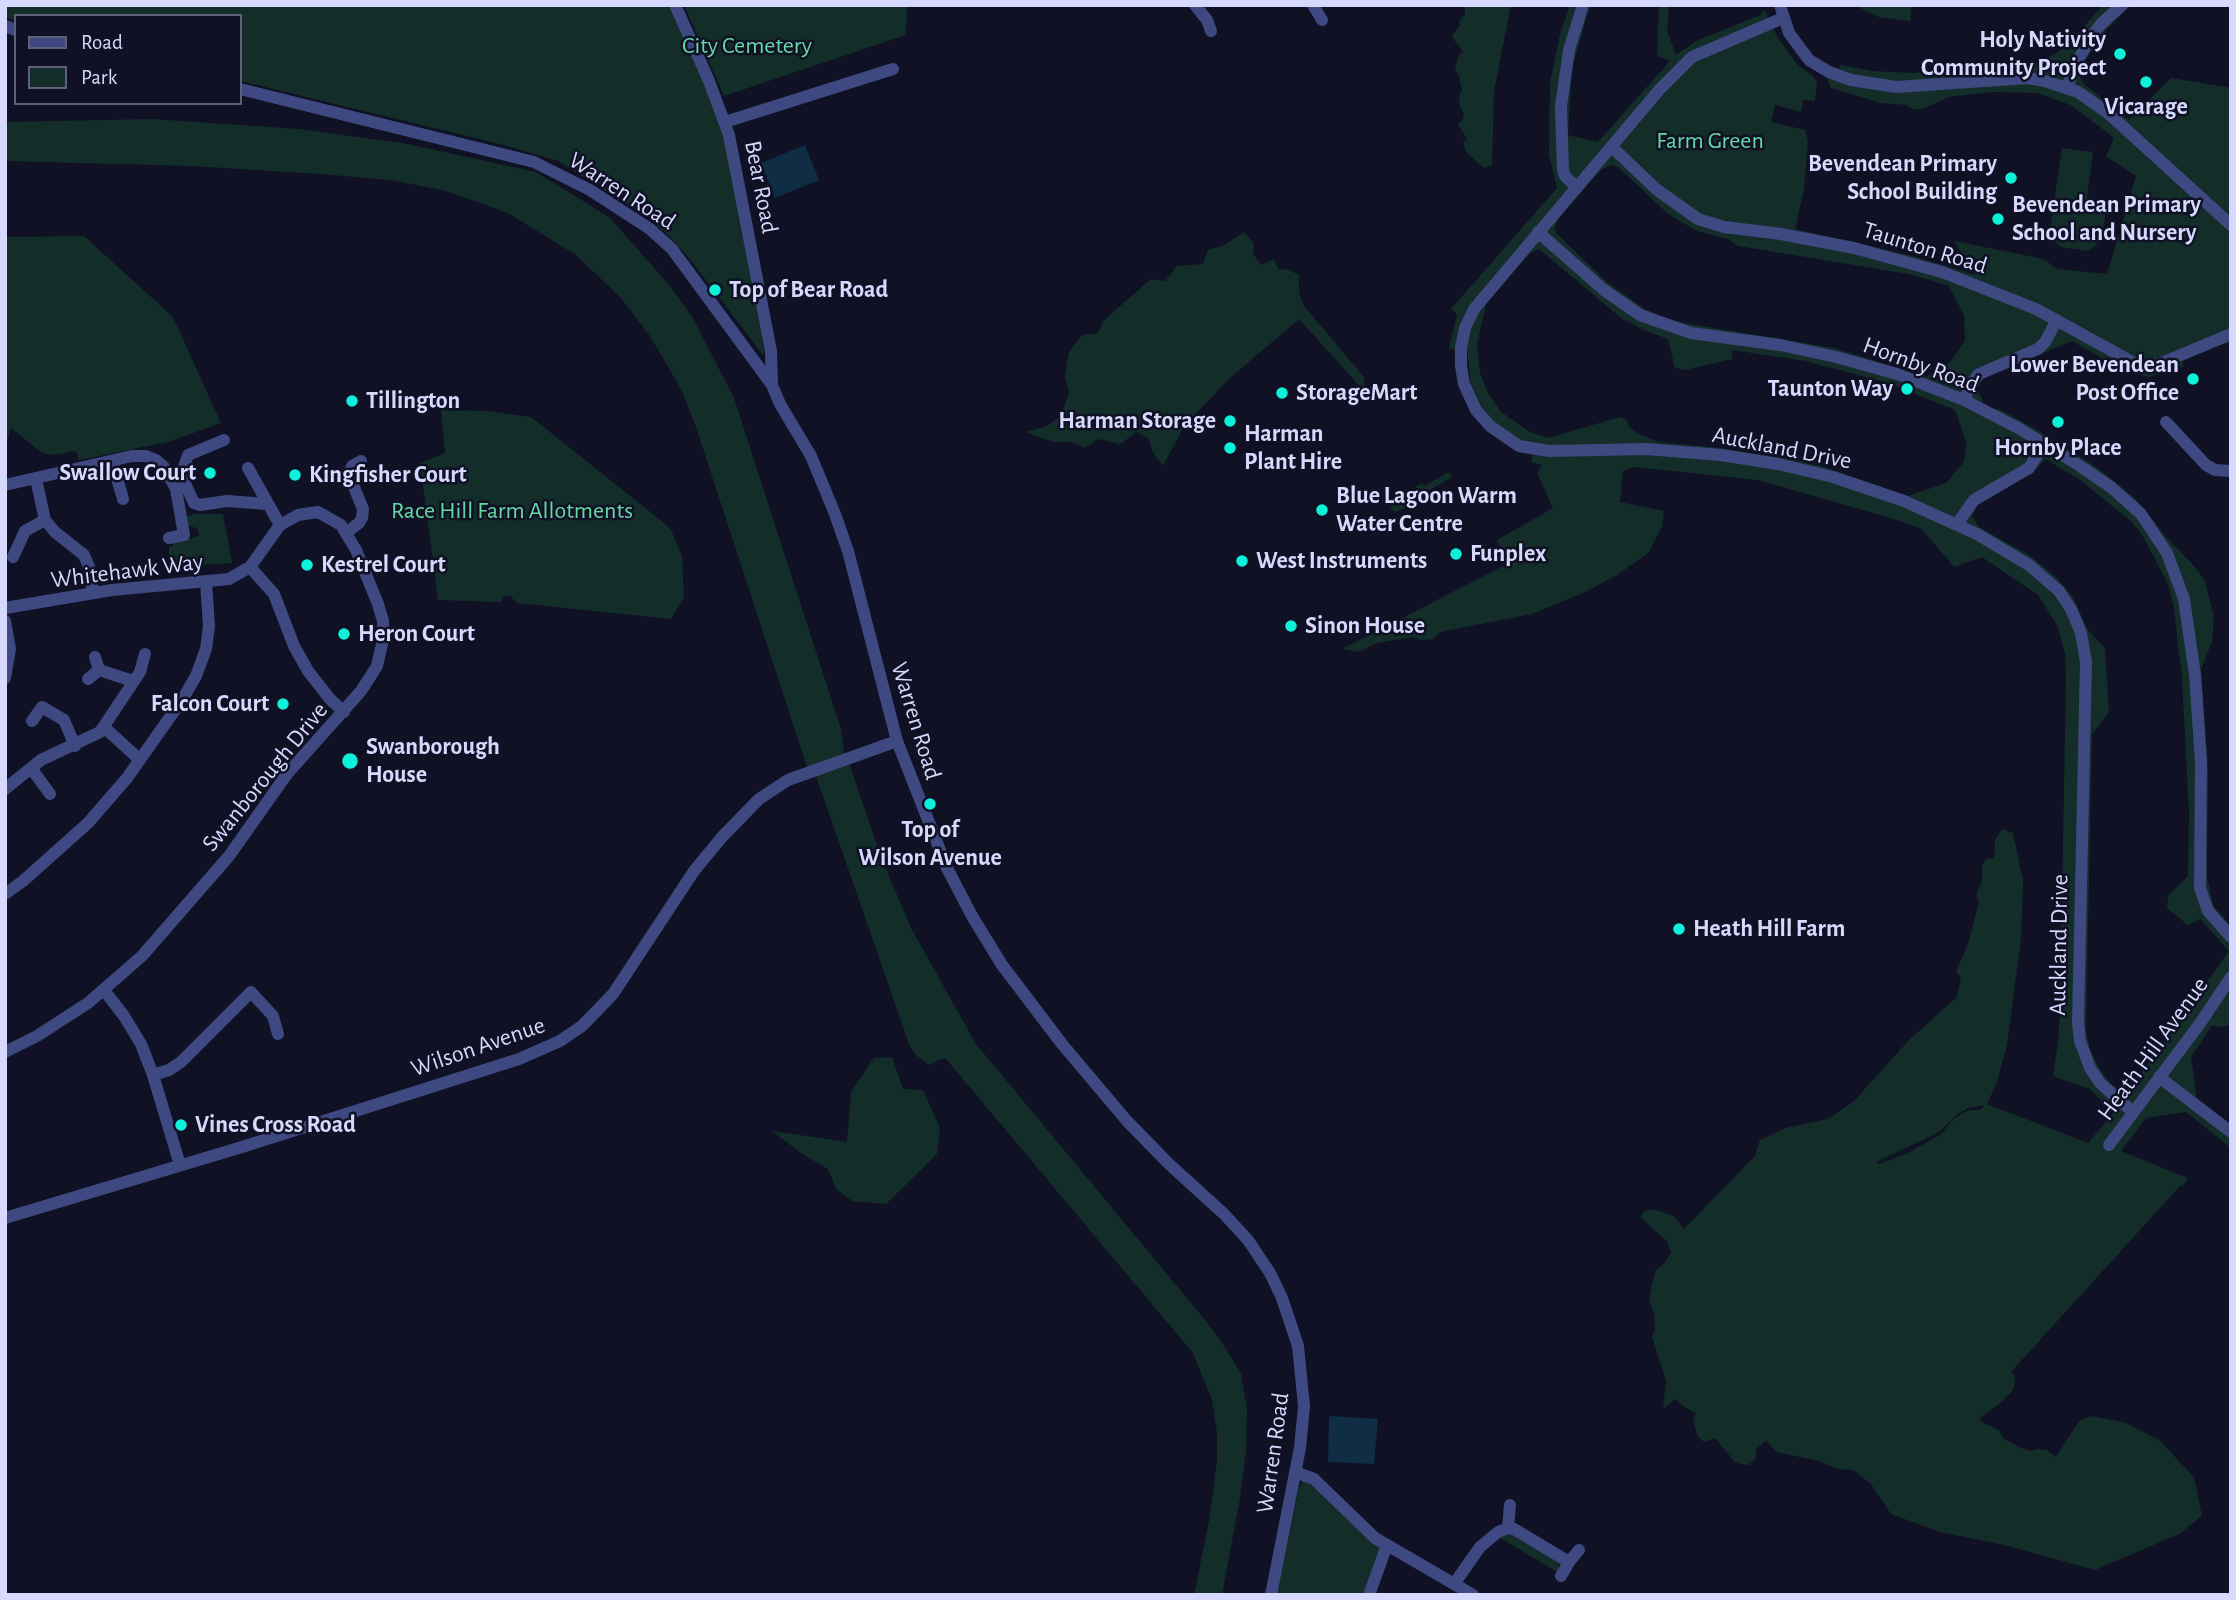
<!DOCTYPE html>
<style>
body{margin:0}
#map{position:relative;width:2236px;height:1600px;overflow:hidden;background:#101124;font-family:"Alegreya Sans",sans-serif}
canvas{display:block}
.frame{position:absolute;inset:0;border:7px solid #d6d9fd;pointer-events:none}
.legend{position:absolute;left:14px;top:14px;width:228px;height:91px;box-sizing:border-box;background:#101124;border:2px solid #5f617b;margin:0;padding:9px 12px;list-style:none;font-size:21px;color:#d6d9fd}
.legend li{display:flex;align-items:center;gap:14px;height:35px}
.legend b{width:35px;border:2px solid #5f617b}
</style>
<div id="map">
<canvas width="2236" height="1600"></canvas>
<div class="frame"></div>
<ul class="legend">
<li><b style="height:9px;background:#3e4981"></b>Road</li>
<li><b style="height:19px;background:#132e28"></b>Park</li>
</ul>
</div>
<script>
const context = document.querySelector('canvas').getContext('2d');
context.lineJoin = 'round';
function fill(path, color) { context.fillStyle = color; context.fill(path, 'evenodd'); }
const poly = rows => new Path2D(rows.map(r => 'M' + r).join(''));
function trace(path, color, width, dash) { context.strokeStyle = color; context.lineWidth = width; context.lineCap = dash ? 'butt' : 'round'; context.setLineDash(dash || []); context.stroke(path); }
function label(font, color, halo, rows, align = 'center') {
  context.font = font + ' "Alegreya Sans",sans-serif'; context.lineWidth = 5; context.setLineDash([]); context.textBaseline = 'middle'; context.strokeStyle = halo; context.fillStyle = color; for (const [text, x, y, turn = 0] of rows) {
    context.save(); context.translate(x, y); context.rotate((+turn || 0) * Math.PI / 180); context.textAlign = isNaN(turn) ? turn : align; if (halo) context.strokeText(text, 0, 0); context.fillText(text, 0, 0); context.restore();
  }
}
const green = poly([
 [5,5,668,5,712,102,724,137,759,321,764,350,763,355,689,258,668,235,646,216,558,161,500,144,240,81,240,16,16,16,16,21,5,17],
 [684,5,907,5,906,35,724,96],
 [1465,5,1511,5,1494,91,1492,165,1484,168,1466,152,1463,142,1467,139,1458,124,1463,119,1464,113,1460,108,1459,96,1462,90,1459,76,1455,70,1458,57,1463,51,1456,43,1452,35,1460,26,1459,21,1465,14],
 [1570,5,1590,5,1572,69,1568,135,1598,142,1670,61,1657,56,1659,5,1669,5,1667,30,1676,55,1696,41,1760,15,1765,10,1776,35,1797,64,1813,76,1817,83,1815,101,1803,100,1801,112,1775,105,1771,122,1805,130,1808,141,1804,189,1795,229,1913,256,1975,275,1954,241,2044,259,2057,269,2107,274,2136,176,2106,156,2114,138,2071,105,2037,93,1993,92,1948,97,1923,109,1912,109,1907,105,1881,103,1831,88,1826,76,1846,81,1847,72,1839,69,1840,65,1872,71,1913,73,2041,63,2068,45,2103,5,2131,5,2106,30,2083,63,2079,74,2084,84,2129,120,2171,78,2231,88,2231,343,2223,344,2182,361,2184,366,2149,377,2126,372,2072,341,1983,378,1977,389,1983,401,1979,410,1999,409,2039,431,2099,469,2136,499,2167,538,2196,568,2205,582,2214,616,2212,642,2201,669,2208,768,2207,876,2213,905,2231,926,2231,1025,2221,1027,2212,1025,2191,1057,2197,1099,2231,1125,2231,1148,2186,1112,2146,1118,2121,1151,2188,1178,2183,1186,2180,1186,2011,1372,2015,1376,2014,1389,2003,1401,1982,1416,1980,1421,1999,1430,2004,1439,2021,1448,2030,1451,2037,1449,2047,1450,2056,1457,2079,1421,2090,1416,2124,1422,2159,1440,2194,1477,2202,1516,2179,1534,2095,1570,2004,1545,1940,1532,1891,1514,1871,1484,1853,1470,1837,1469,1819,1461,1776,1452,1766,1441,1756,1449,1756,1459,1748,1465,1740,1464,1735,1462,1715,1438,1704,1442,1698,1437,1693,1421,1696,1413,1684,1407,1675,1399,1663,1409,1666,1381,1652,1337,1655,1329,1654,1314,1649,1299,1655,1271,1664,1264,1671,1252,1667,1241,1640,1217,1645,1211,1653,1209,1674,1216,1684,1229,1755,1156,1760,1140,1785,1128,1828,1119,1854,1101,1909,1040,1957,997,1961,978,1956,971,1968,944,1979,901,1976,894,1982,881,1982,865,1986,859,1994,858,1995,840,2002,829,2013,833,2023,881,2021,939,2007,1045,1997,1082,1987,1104,2088,1143,2113,1113,2090,1089,2055,1077,2053,1073,2058,1043,2060,1008,2066,678,2065,654,2058,627,2038,595,1982,557,1954,567,1922,529,1894,519,1758,480,1634,467,1623,471,1620,502,1664,511,1662,527,1648,553,1617,575,1583,593,1532,614,1440,632,1434,639,1420,640,1413,637,1377,643,1359,652,1342,649,1509,563,1497,540,1553,508,1537,473,1542,465,1531,462,1535,445,1519,441,1494,423,1482,408,1471,385,1467,350,1449,349,1457,314,1451,309,1557,188,1549,154,1550,83,1560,34],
 [1611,165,1618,167,1668,214,1697,231,1728,239,1738,246,1909,274,1949,286,1964,315,1965,341,1950,362,1926,377,1834,348,1690,324,1667,319,1645,309,1607,282,1556,233,1555,227,1559,218,1601,170],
 [1539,249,1621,318,1646,331,1668,339,1675,368,1685,370,1732,359,1732,350,1806,361,1888,383,1955,410,1966,441,1965,456,1963,463,1946,483,1908,496,1824,467,1794,460,1721,448,1659,442,1637,433,1630,428,1627,420,1620,417,1548,438,1530,432,1501,412,1488,393,1480,373,1477,344,1486,304,1529,254],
 [2046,459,2080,480,2132,522,2144,538,2168,584,2174,608,2182,678,2189,814,2188,876,2169,895,2167,905,2168,909,2188,925,2200,919,2229,951,2156,1053,2125,1094,2111,1084,2101,1071,2090,1050,2086,1031,2092,734,2109,712,2105,648,2088,630,2072,596,2056,577,2029,555,1979,527,1972,516,1975,508,1979,504,2032,473],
 [1985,1105,1980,1110,1970,1110,1964,1112,1953,1120,1940,1135,1906,1154,1879,1164,1876,1162,1939,1132,1958,1114,1968,1108],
 [1854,5,1912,5,1910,21,1879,17],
 [152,119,299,129,408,144,536,172,609,217,670,286,693,318,734,398,841,729,844,753,850,766,881,857,911,928,976,1044,1196,1309,1222,1342,1241,1374,1247,1409,1246,1451,1240,1498,1222,1595,1194,1595,1209,1521,1217,1461,1217,1433,1212,1400,1193,1353,946,1059,940,1059,929,1065,916,1055,910,1047,816,776,807,767,696,427,682,391,650,336,621,298,576,255,508,213,443,190,390,180,321,174,192,166,5,161,5,122],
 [2062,148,2093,152,2087,197,2108,200,2102,236,2096,245,2088,251,2060,247,2049,237],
 [1244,232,1254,243,1253,254,1261,265,1274,259,1279,270,1287,269,1299,275,1299,293,1304,306,1364,377,1364,391,1299,319,1231,377,1184,426,1163,466,1152,451,1149,439,1137,432,1120,444,1098,439,1085,448,1073,442,1053,442,1026,432,1045,427,1061,416,1069,392,1065,376,1069,352,1082,335,1098,333,1103,321,1151,279,1165,281,1177,266,1203,264,1208,250,1225,245],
 [84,236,173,317,221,423,168,442,79,460,76,451,53,455,42,453,11,428,5,448,5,237],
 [441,410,489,411,531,417,658,518,671,530,682,556,684,597,671,619,517,603,510,596,504,596,501,602,438,600,420,463,445,453],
 [1449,472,1452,477,1416,498,1415,502,1397,512,1392,510,1387,499,1389,497,1391,499,1406,489,1408,492,1422,483,1424,486],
 [195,514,223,514,232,563,169,567,169,547,173,546,173,543,199,536,197,528,187,526,184,517],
 [892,1057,903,1089,923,1090,940,1128,937,1154,886,1204,852,1201,837,1190,828,1169,804,1155,772,1131,847,1142,851,1092,874,1058],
 [1305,1476,1385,1546,1368,1595,1277,1595,1299,1488],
 [1510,1533,1559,1563,1559,1573,1497,1536]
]);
const water = poly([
 [805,145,819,180,775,198,761,163],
 [1329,1416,1378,1419,1374,1464,1328,1462]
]);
const minor = poly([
 [675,5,709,81,729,135,771,351,772,385],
 [1195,5,1207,20,1211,31],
 [1313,5,1322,20],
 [1780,5,1789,33,1809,60,1829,72,1851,80,1896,87,2028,78,2045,81,2078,92,2108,113,2231,225],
 [1783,18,1692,57,1660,89,1474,309,1465,328,1461,347,1461,366,1464,384,1476,410,1490,426,1519,446,1549,451,1646,449,1721,455,1778,464,1833,477,1904,501,1977,534,2029,565,2059,591,2071,609,2081,633,2086,662,2078,1023,2080,1041,2090,1068,2100,1083,2133,1112],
 [5,26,16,30],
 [2067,88,2075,66,2089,40,2101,24,2122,5],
 [240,89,534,162,590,190,650,229,672,249,772,385,780,404,811,456,835,514,848,551,897,741,947,868,972,916,1002,965,1062,1044,1127,1121,1169,1164,1224,1214,1248,1240,1270,1273,1282,1298,1298,1346,1304,1406,1300,1448,1271,1595],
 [725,122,893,69],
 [1612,147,1656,189,1698,219,1724,227,1781,234,1854,248,1942,272,2036,309,2136,364,2146,366,2159,364,2231,334],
 [1576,187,1565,176,1563,170,1561,106,1569,50,1583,5],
 [1538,232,1604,290,1640,315,1691,333,1780,345,1836,357,1897,374,1964,400,2020,429,2080,466,2112,488,2141,514,2167,553,2184,599,2195,675,2201,762,2200,888,2208,911,2231,937],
 [1964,400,1971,384,1979,374,2038,349,2045,342,2057,320],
 [2166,422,2206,465,2215,470,2231,471],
 [224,440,188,455,181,475,194,503,200,505,227,501,267,504],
 [112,461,123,499],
 [248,468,280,525],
 [36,479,45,520,55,532,84,555,89,567,93,593],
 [5,485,132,456,146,456,156,460,164,467,176,489,184,535,169,538],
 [1957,524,1974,500,2029,468,2044,444],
 [346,533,359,523,362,518,363,509,349,475,352,466,361,461],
 [13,557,25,531,45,520],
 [250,567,274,594,294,646,308,671,330,699,344,712],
 [5,608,112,590,229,579,250,567,280,525,298,515,318,512,341,525,356,550,378,604,383,621,383,640,377,666,361,691,287,774,229,856,142,956,88,1003,37,1036,5,1052],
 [5,621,10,649,5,678],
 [95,657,99,670,133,681],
 [88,679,99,670],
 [32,721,42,707,64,720,75,746],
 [105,728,140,760],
 [31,768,50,794],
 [5,789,41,760,100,732,140,672,145,654],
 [5,894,23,881,88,823,127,778,182,700,196,676,206,649,209,626,206,582],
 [104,990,124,1016,141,1044,153,1075,180,1165],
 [153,1075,169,1070,181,1062,251,992,273,1016,278,1034],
 [2159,1077,2231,1132],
 [2109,1145,2201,1022,2231,977],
 [5,1218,242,1147,519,1059,560,1041,582,1026,613,994,694,871,722,837,759,799,788,780,897,741],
 [1295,1472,1314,1479,1375,1538,1473,1595],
 [1508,1528,1510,1505],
 [1569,1562,1579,1550],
 [1454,1584,1480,1547,1498,1532,1508,1528,1514,1529,1569,1562,1561,1576],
 [1369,1595,1387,1545]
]);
const markers = [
 [2120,54,7,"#0df1da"],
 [2146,82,7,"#0df1da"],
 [2011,178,7,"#0df1da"],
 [1998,219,7,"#0df1da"],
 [715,290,7,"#0df1da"],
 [2193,379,7,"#0df1da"],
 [1907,389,7,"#0df1da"],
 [1282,393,7,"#0df1da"],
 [352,401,7,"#0df1da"],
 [1230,421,7,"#0df1da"],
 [2058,422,7,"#0df1da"],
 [1230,448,7,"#0df1da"],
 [210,473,7,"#0df1da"],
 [295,475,7,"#0df1da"],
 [1322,510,7,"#0df1da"],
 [1456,554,7,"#0df1da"],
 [1242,561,7,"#0df1da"],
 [307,565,7,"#0df1da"],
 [1291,626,7,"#0df1da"],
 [344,634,7,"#0df1da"],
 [283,704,7,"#0df1da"],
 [350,761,9,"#0df1da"],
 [930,804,7,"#0df1da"],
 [1679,929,7,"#0df1da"],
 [181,1125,7,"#0df1da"]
];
const poiNames = [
 ["Holy Nativity",2106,40,"right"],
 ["Community Project",2106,68,"right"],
 ["Vicarage",2146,107,"center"],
 ["Bevendean Primary",1997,164,"right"],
 ["School Building",1997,192,"right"],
 ["Bevendean Primary",2012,205],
 ["School and Nursery",2012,233],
 ["Top of Bear Road",729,290],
 ["Lower Bevendean",2179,365,"right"],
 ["Post Office",2179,393,"right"],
 ["Taunton Way",1893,389,"right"],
 ["StorageMart",1296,393],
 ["Tillington",366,401],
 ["Harman Storage",1216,421,"right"],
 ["Harman",1244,434],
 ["Plant Hire",1244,462],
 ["Hornby Place",2058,448,"center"],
 ["Swallow Court",196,473,"right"],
 ["Kingfisher Court",309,475],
 ["Blue Lagoon Warm",1336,496],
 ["Water Centre",1336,524],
 ["Funplex",1470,554],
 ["West Instruments",1256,561],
 ["Kestrel Court",321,565],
 ["Sinon House",1305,626],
 ["Heron Court",358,634],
 ["Falcon Court",269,704,"right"],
 ["Swanborough",366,747],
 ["House",366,775],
 ["Top of",930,830,"center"],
 ["Wilson Avenue",930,858,"center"],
 ["Heath Hill Farm",1693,929],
 ["Vines Cross Road",195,1125]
];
const parkNames = [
 ["City Cemetery",747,46],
 ["Farm Green",1710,141],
 ["Race Hill Farm Allotments",512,511]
];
const streetNames = [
 ["Bear Road",761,187,79],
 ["Warren Road",622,191,33],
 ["Taunton Road",1925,248,17],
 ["Hornby Road",1921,365,20],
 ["Auckland Drive",1782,448,11],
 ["Whitehawk Way",127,571,-7],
 ["Warren Road",916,721,73],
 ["Swanborough Drive",265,777,-51],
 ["Auckland Drive",2059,945,-89],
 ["Wilson Avenue",478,1047,-19],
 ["Heath Hill Avenue",2153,1049,-54],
 ["Warren Road",1273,1453,-82]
];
fill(green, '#132e28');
fill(water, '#0f2d44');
trace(minor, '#3e4981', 12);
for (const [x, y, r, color] of markers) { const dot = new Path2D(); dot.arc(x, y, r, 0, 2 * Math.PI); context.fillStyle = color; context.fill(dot); trace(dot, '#101124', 2.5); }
label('bold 24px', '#d6d9fd', '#101124', poiNames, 'left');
label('24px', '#65d9a5', '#101124', parkNames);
label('24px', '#d6d9fd', '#101124', streetNames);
</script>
